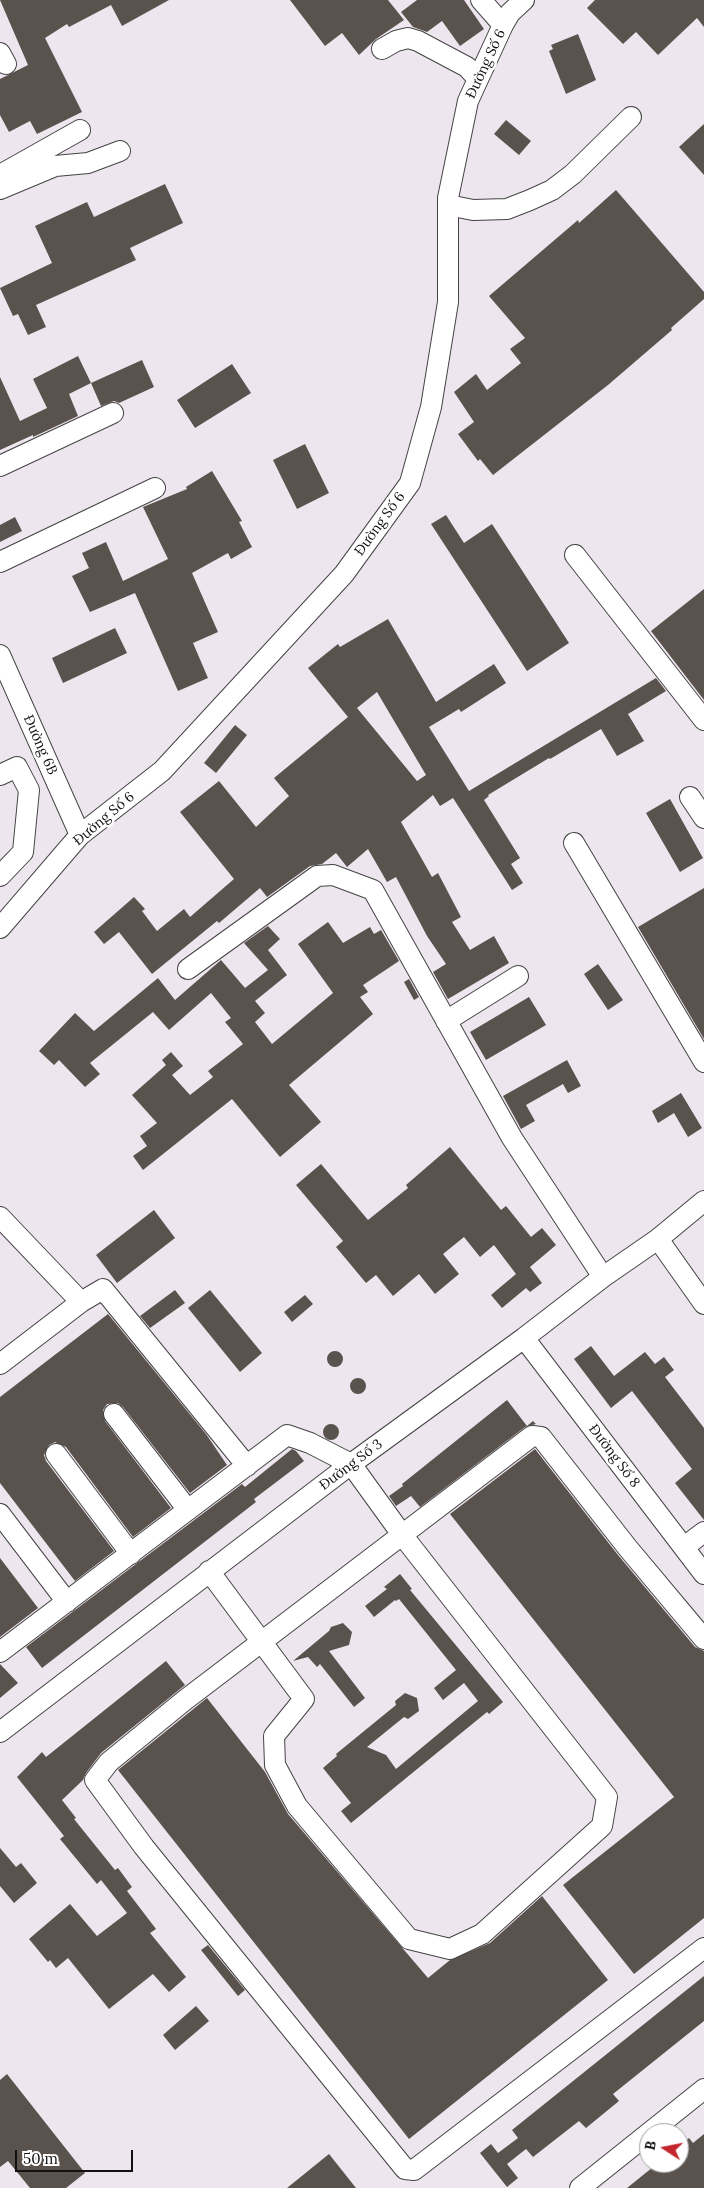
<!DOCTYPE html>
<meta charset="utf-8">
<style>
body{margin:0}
#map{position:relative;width:704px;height:2188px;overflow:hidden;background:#fffdf5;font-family:Lora,serif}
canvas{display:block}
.north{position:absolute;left:639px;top:2123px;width:50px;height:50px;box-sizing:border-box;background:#fff;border:1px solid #a0a0a0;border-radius:50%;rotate:281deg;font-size:14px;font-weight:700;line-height:20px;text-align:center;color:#111}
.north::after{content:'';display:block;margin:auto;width:18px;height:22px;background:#c4262e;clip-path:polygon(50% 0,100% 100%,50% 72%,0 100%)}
.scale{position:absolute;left:15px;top:2150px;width:118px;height:22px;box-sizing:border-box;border:2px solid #111;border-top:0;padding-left:6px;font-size:15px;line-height:18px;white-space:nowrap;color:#111;-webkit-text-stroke:4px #fff;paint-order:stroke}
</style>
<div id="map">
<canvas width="704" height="2188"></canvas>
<div class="north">B</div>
<div class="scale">50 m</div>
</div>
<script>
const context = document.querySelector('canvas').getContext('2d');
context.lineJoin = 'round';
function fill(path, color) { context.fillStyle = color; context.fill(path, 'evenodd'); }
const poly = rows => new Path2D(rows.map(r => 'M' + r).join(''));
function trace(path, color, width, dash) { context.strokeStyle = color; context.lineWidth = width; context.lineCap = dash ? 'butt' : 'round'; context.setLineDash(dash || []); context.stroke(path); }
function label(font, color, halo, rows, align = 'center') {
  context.font = font + ' Lora,serif'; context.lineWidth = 5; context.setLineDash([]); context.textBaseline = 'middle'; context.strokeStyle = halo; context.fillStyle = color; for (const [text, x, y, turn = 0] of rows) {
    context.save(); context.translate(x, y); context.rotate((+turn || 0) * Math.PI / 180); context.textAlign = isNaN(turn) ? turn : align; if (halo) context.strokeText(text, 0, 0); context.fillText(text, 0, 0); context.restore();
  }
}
const industrial = poly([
 [0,0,704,0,704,2188,0,2188],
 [649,2133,679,2133,679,2163,649,2163]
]);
const building = poly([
 [0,0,169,0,122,26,111,5,69,27,67,24,45,38,82,112,37,134,30,121,9,132,0,115,0,79,28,65],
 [290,0,388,0,404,20,376,39,359,55,342,33,325,46],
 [417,0,464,0,484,29,460,46,442,21,427,32,413,27,401,12],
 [595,0,704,0,704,27,697,18,658,55,636,32,623,44,587,8],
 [578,34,596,80,566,94,549,51,553,49,551,45],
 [506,120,531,141,519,155,494,134],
 [704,124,704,175,679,147],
 [165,184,183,223,130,248,136,260,36,305,46,327,28,335,18,314,13,316,0,288,52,263,35,226,87,202,94,217],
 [616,190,704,292,704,299,671,328,672,330,608,385,493,475,480,459,478,461,458,434,474,422,454,392,476,374,487,390,521,363,510,349,525,338,489,296,578,220,579,223],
 [78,356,91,383,142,360,154,387,119,403,114,401,101,406,91,383,69,394,78,416,33,437,33,435,0,450,0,377,20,421,47,408,33,379],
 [232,364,251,393,195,428,177,400],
 [305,444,329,493,297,509,273,460],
 [212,471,242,521,239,522,252,547,231,559,228,553,192,573,218,632,193,643,208,678,178,691,135,593,90,612,72,576,89,568,82,553,106,542,123,581,168,559,143,507,187,489,186,487],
 [446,515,464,543,492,524,569,643,527,671,431,524],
 [15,517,22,531,0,542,0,525],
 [704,589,704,700,651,631],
 [388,619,436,702,494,664,506,683,461,712,459,709,429,727,469,791,656,678,666,691,628,714,644,741,617,756,601,729,550,759,549,758,488,795,489,796,484,800,520,858,511,864,523,883,512,890,453,798,440,806,433,795,401,822,432,877,438,873,461,917,452,922,470,950,494,936,509,963,448,999,433,972,446,964,427,936,396,877,387,882,368,849,347,867,336,853,322,864,310,866,267,897,260,888,219,923,217,921,152,974,119,932,104,944,94,932,134,897,145,909,142,911,157,931,184,909,190,917,234,879,180,812,219,781,256,827,289,796,274,778,348,717,308,668,338,644,340,647],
 [377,692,426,775,417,781,357,708],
 [115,628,127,653,63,683,52,658],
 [235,725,247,735,216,773,204,763],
 [670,799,703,858,680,872,646,813],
 [704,888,704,1039,638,927],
 [328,922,343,943,370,927,374,934,381,930,399,961,363,985,368,992,360,997,373,1014,289,1085,321,1122,280,1157,232,1099,143,1170,133,1156,147,1146,140,1136,157,1123,132,1095,166,1065,162,1060,171,1052,183,1066,172,1075,190,1095,213,1077,208,1071,243,1044,225,1022,231,1018,211,993,169,1030,153,1012,90,1063,100,1074,85,1087,59,1060,54,1065,39,1051,75,1013,94,1031,158,978,175,1000,221,960,245,988,268,970,244,943,268,926,280,939,268,950,287,975,255,1001,265,1013,255,1022,272,1044,333,993,298,944],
 [598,964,623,1000,608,1010,584,974],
 [409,979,419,997,414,1000,404,982],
 [529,997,546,1025,486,1060,470,1032],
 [567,1060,581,1086,568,1093,563,1084,526,1105,535,1121,521,1129,503,1096],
 [681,1093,702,1128,688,1137,674,1113,658,1123,652,1111],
 [450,1147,501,1210,506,1206,531,1237,542,1228,556,1245,530,1267,542,1283,530,1292,526,1288,502,1308,491,1295,516,1274,494,1245,480,1257,464,1237,443,1254,459,1274,435,1294,419,1274,393,1296,376,1275,366,1283,336,1247,343,1241,296,1185,321,1164,368,1220,408,1188,406,1185],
 [154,1210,175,1238,117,1283,96,1255],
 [175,1290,185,1303,150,1328,140,1316],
 [210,1290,262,1353,240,1372,188,1308],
 [305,1295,313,1304,292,1322,284,1312],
 [108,1314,206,1434,227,1465,190,1493,123,1407,118,1403,107,1404,103,1410,105,1421,171,1508,133,1537,66,1447,55,1442,49,1445,44,1455,46,1461,114,1551,75,1581,0,1483,0,1397],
 [591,1346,614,1376,645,1352,655,1364,664,1357,674,1370,665,1377,704,1428,704,1520,675,1483,692,1469,632,1391,611,1408,574,1359],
 '327 1359a8 8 0 1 1 16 0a8 8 0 1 1-16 0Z',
 '350 1386a8 8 0 1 1 16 0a8 8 0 1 1-16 0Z',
 [507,1400,527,1426,533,1421,536,1424,525,1427,420,1507,411,1496,396,1506,389,1496,403,1486,402,1484],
 '323 1432a8 8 0 1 1 16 0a8 8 0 1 1-16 0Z',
 [292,1449,296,1451,304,1461,254,1499,256,1502,42,1668,26,1647,242,1484,245,1487],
 [535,1449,618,1555,695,1647,704,1651,704,1918,634,1974,563,1885,674,1797,450,1514],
 [0,1558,38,1608,0,1637],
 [400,1574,412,1589,410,1590,503,1702,489,1714,487,1712,351,1823,341,1811,351,1803,323,1768,337,1756,336,1754,396,1705,395,1701,405,1693,417,1698,419,1711,408,1719,404,1717,367,1747,386,1755,396,1769,478,1701,464,1683,443,1700,434,1688,456,1670,399,1599,396,1601,395,1600,374,1617,365,1606,387,1589,384,1587],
 [343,1623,352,1632,349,1645,329,1651,365,1698,354,1707,320,1664,317,1667,308,1657,293,1661,329,1631,331,1627],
 [166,1661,185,1685,101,1753,86,1773,83,1780,62,1800,76,1818,74,1819,115,1870,118,1868,132,1887,127,1891,156,1929,150,1933,186,1977,169,1992,153,1974,109,2009,68,1958,56,1968,50,1960,48,1962,29,1939,70,1904,97,1936,127,1913,101,1880,97,1884,60,1839,64,1836,17,1777,42,1752,46,1757],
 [0,1664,18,1683,0,1698],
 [207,1698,265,1772,288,1814,428,1978,450,1960,490,1943,542,1896,608,1980,409,2139,118,1770],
 [0,1848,16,1867,21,1863,37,1883,14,1903,0,1886],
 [208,1945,245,1990,238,1996,201,1950],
 [704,1976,704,2021,613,2094,619,2101,586,2128,579,2121,533,2157,526,2149,507,2164,518,2178,507,2187,480,2153,491,2144,498,2153,518,2138,512,2130],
 [196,2006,209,2021,175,2050,163,2035],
 [7,2074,85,2173,66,2188,30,2188,8,2161,0,2167,0,2080],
 [704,2134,704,2188,627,2188,658,2163,679,2163,679,2146,689,2138,693,2143],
 [329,2154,356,2188,287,2188]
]);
const minor = poly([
 [481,0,503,25],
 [382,49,396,41,408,38,418,41,467,67,478,79],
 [0,53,6,64],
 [0,175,80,130],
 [0,189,55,166,88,163,120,151],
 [448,205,473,210,507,209,530,200,552,190,573,174,631,117],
 [0,466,113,413],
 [575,555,704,720],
 [0,562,155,488],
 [0,655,80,835],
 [0,775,17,767,29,790,23,852,0,876],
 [690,797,704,818],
 [574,843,704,1062],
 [0,928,80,835,162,771,344,574,410,483,431,407,448,302,448,198,468,101,503,25,510,13,524,0],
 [188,969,317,876,333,875,373,890,512,1138,603,1277],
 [446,1021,518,976],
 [0,1217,81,1302],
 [658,1239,704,1304],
 [524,1338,704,1574],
 [0,1364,81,1302,103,1289,247,1466],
 [114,1414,188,1510],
 [56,1454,131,1554],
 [0,1514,67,1602],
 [684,1547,704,1532],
 [704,1639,627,1547,541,1437,532,1436,185,1700,109,1762,95,1780,144,1847,405,2169,414,2170,704,1948],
 [0,1652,287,1435,310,1443,351,1464,403,1536,607,1797,602,1826,482,1934,450,1949,409,1939,297,1806,275,1765,274,1736,304,1699,209,1571],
 [0,1732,351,1464,524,1338,603,1277,658,1239,704,1201],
 [580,2188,704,2089]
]);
const streetNames = [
 ["Đường Số 6",486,64,-65],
 ["Đường Số 6",380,524,-54],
 ["Đường 6B",40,745,66],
 ["Đường Số 6",104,819,-40],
 ["Đường Số 8",614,1456,53],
 ["Đường Số 3",351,1465,-37]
];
fill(industrial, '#eee6ef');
fill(building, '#5a524d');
trace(minor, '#444', 22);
trace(minor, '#fff', 20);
label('14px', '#111', '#fff', streetNames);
</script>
